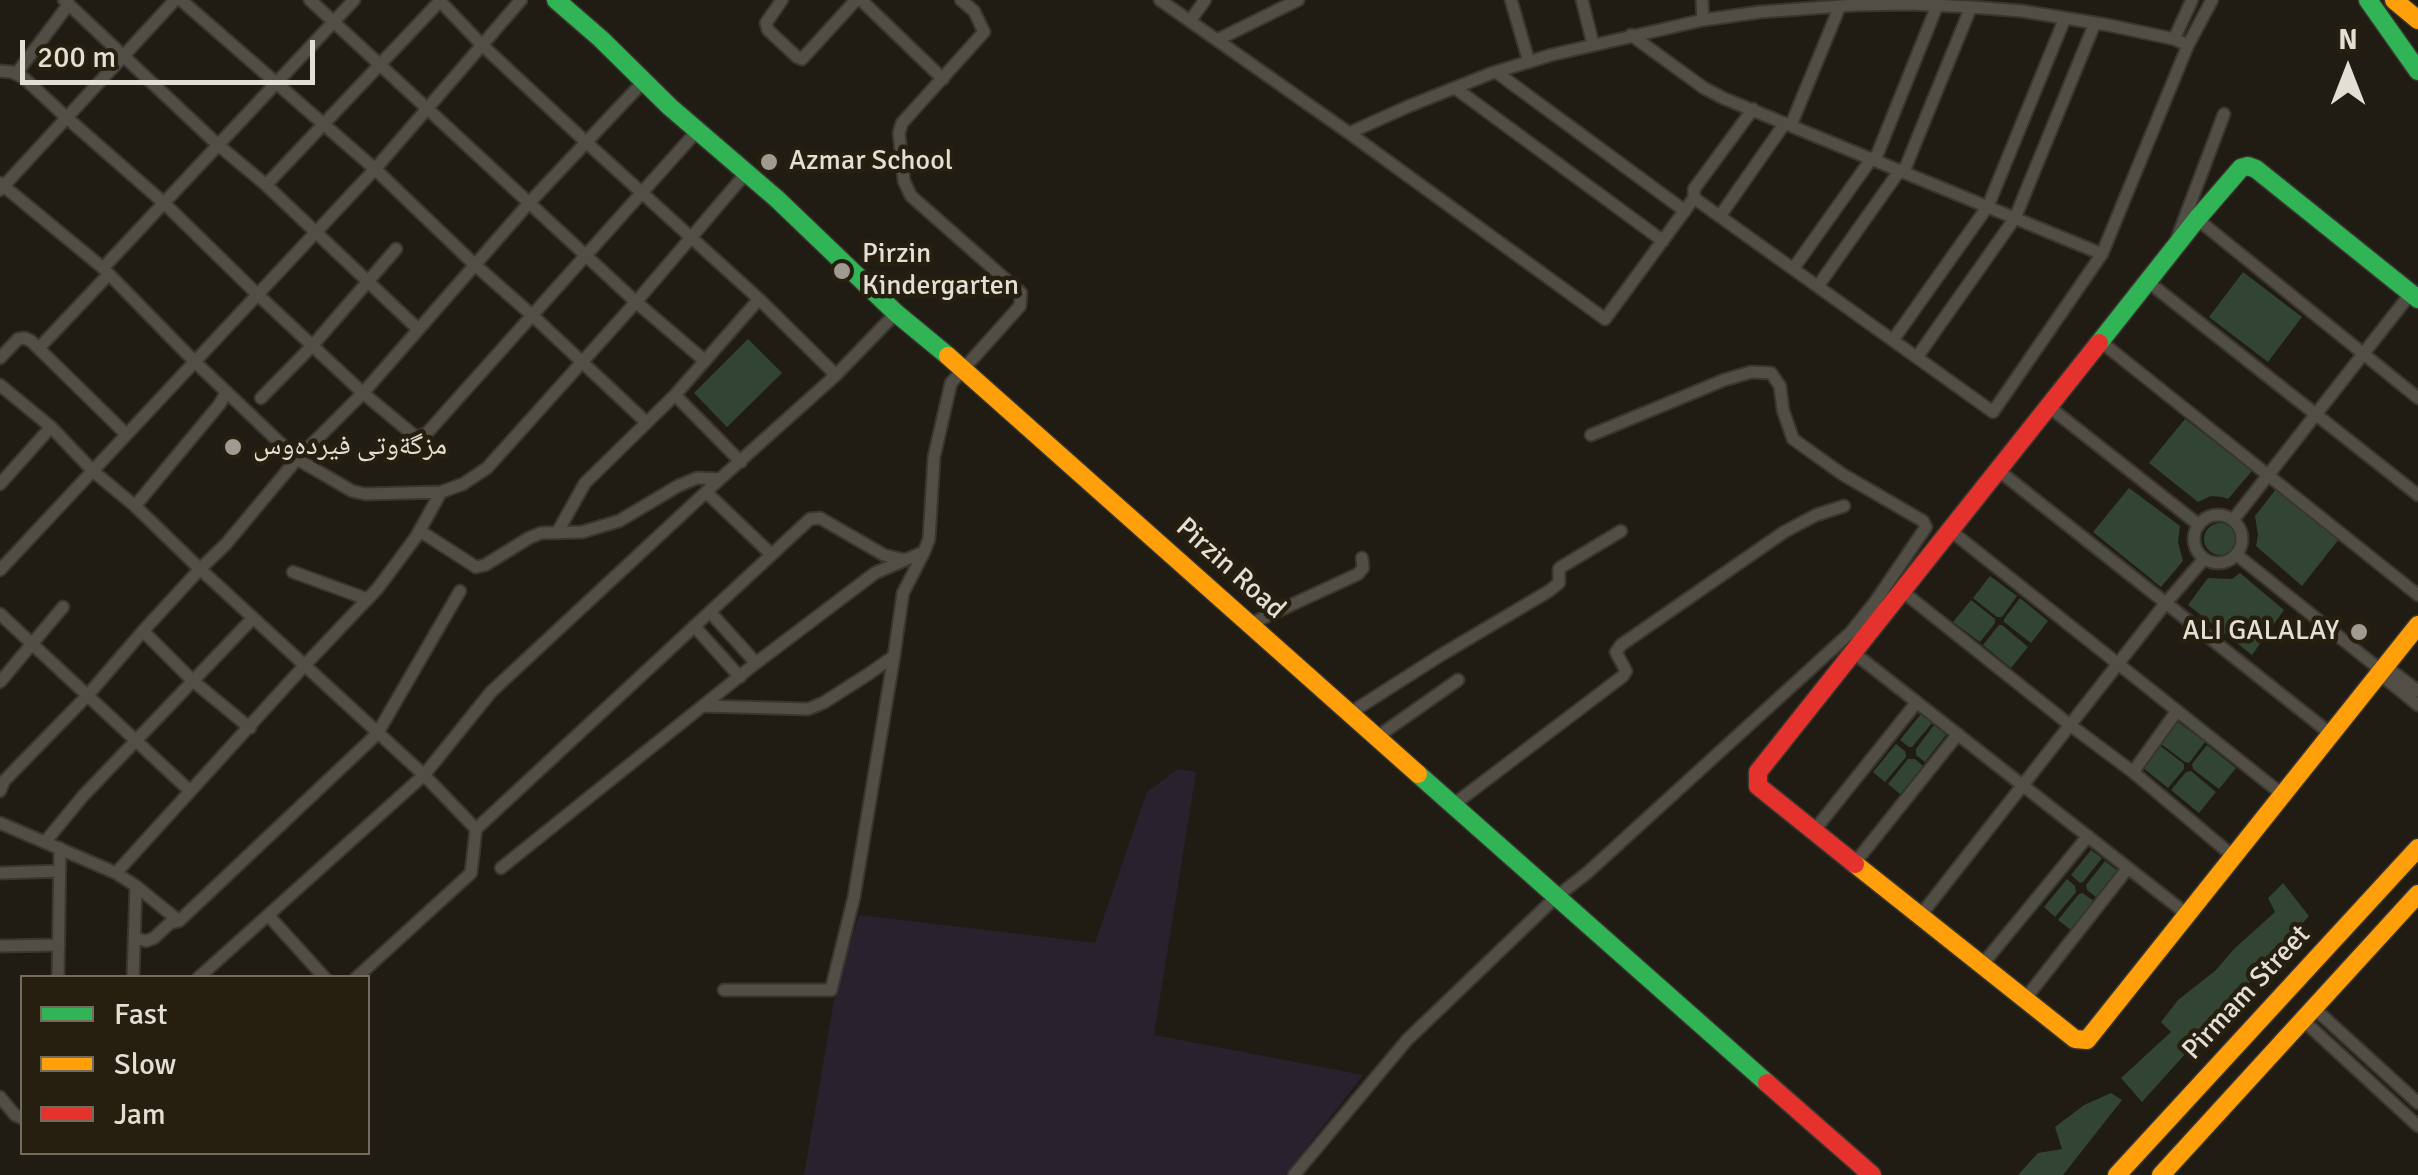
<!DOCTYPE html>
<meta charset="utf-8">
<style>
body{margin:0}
#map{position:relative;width:2418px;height:1175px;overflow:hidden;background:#201c14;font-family:Signika,sans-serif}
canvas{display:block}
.legend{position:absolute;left:20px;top:975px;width:350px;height:180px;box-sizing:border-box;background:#261e0e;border:2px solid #726b5e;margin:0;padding:12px 18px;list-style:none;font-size:30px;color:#e4dfd5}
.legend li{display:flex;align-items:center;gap:20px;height:50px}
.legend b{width:50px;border:2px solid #726b5e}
.north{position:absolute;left:2298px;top:20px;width:100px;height:100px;-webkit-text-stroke:8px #261e0e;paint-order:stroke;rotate:0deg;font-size:28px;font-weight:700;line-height:40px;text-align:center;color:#e4dfd5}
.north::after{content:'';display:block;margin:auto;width:35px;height:45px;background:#e4dfd5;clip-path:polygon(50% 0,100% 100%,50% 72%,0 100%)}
.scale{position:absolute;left:20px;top:40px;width:295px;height:45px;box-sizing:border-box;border:5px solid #e4dfd5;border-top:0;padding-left:12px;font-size:30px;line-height:35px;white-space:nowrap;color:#e4dfd5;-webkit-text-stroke:8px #261e0e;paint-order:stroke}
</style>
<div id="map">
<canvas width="2418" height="1175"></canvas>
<ul class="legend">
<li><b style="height:12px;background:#30b455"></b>Fast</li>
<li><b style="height:12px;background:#ff9f0a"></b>Slow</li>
<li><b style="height:12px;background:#e5322d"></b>Jam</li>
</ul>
<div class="north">N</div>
<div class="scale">200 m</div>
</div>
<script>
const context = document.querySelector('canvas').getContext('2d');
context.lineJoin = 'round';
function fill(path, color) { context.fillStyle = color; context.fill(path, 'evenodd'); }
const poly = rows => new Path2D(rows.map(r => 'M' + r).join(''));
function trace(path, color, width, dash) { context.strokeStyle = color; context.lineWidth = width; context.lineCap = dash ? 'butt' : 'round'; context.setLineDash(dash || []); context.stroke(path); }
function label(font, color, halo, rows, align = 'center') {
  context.font = font + ' Signika,"Noto Naskh Arabic",sans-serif'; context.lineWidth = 9; context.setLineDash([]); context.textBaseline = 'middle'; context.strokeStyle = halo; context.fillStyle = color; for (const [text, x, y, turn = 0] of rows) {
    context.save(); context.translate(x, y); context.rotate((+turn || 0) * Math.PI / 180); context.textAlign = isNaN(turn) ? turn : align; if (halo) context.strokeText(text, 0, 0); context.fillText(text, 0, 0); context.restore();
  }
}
const industrial = poly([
 [1178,769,1196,772,1154,1035,1363,1075,1285,1175,804,1175,835,995,859,915,1095,943,1147,792]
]);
const green = poly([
 [2243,272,2302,317,2268,362,2209,317],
 [748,339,782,373,727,427,694,393],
 [2185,419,2252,471,2228,499,2222,497,2211,496,2198,502,2149,463],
 [2129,488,2180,526,2178,542,2183,561,2161,587,2093,532],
 [2276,489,2339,539,2302,586,2256,546,2258,535,2255,516],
 '2204 539a16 16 0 1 1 32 0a16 16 0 1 1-32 0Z',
 [2240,573,2284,610,2252,655,2188,605,2208,578,2232,579],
 [1990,576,2017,596,2002,617,1997,617,1973,598],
 [2020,598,2048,621,2031,643,2004,622,2004,619],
 [1971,600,1995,619,1995,623,1980,642,1953,622],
 [1999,625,2002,625,2028,647,2011,668,1983,645],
 [1921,714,1932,723,1912,747,1909,747,1900,740],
 [2178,722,2205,742,2189,763,2185,762,2161,744],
 [1934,725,1946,735,1925,762,1916,755,1916,749],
 [1896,744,1905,751,1906,757,1885,782,1873,772],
 [2159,745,2184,764,2184,769,2168,788,2142,767],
 [2207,745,2236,768,2219,789,2193,769,2192,764],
 [1908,759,1915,759,1923,766,1900,794,1888,784],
 [2191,771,2216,792,2199,813,2171,790,2186,772],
 [2091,850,2102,858,2083,882,2080,883,2071,875],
 [2105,861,2117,870,2096,897,2087,890,2086,885],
 [2067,879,2075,886,2076,892,2055,917,2044,907],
 [2283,883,2309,916,2142,1102,2121,1078,2171,1032,2161,1022,2178,1000,2216,970,2234,949,2275,912,2268,898],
 [2082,893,2094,901,2071,930,2058,920,2079,894],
 [2111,1093,2122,1100,2063,1175,2018,1175,2038,1153,2062,1149,2055,1127,2084,1105]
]);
const street = poly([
 [64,0,217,144,266,185,418,329],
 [181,0,375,169,474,264,533,316,646,422],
 [310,0,636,302,705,361],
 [439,0,481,44,587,143,759,299,836,375],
 [782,0,766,23,768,30,797,57,802,59,856,0],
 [861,0,943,79],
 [1160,0,1349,133,1605,319,1694,198,1694,189,1753,109],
 [1511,0,1529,62],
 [1582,0,1593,44],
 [1702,0,1703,20],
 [1190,21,1205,0],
 [1631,35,1704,88,1723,98,2102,254],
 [2174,39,2192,0],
 [1217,40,1298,0],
 [0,71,12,72,24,78,67,118,164,203,257,294,363,393,416,437,427,433,697,131],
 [1496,72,1685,211],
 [16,74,69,4],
 [1455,88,1663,241],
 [1791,125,1840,6],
 [1349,133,1409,106,1492,73,1551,55,1703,20,1760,12,1855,5,1910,4,1971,7,2022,11,2108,25,2174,39,2188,45],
 [1875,160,1939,1],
 [1904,171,1971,7],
 [0,183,103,268,194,361,297,459,352,491,365,494,441,492,463,484,487,468,636,302,747,172],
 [266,185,440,1],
 [0,190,175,0],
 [1694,198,1993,412,2102,254,2188,45,2212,0],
 [1720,216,1785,123],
 [2197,219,2418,398],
 [2176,241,2224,114],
 [103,268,354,0],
 [1793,269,1872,158],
 [2147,281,2418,495],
 [1818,286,1900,170],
 [1893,340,1988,206,2065,18],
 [2100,341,2418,595],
 [39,348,109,274],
 [1917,357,2015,218,2095,23],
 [0,358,18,339,25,338,31,341,126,434],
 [0,385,51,427,94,472,135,506,200,569,424,775,476,829],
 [675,395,741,462],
 [261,398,313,345,396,249],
 [2048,406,2199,525],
 [1998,470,2331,734],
 [0,484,51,427],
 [706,492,771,554],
 [135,506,219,405,227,392],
 '2194 539a24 24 0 1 1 48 0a24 24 0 1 1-48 0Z',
 [2233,520,2411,293],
 [420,531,476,567,485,565,529,538,541,533,582,532,619,521,678,486,697,478,720,479],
 [1951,531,2283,795],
 [557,533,585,483,675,395,759,299],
 [2237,555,2382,671,2387,680,2418,705],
 [0,570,375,169,521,0],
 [293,572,367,599],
 [1902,591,2070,725,2133,772,2234,857],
 [710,612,756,663],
 [0,614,190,791],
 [1250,624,1358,574,1363,568,1362,558],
 [694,626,740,677],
 [143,631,193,681,250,728],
 [1854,653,2188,915],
 [2382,671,2393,672,2418,691],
 [0,682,63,607],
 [703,706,808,709,823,703,870,673,894,656,903,593,924,552],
 [1350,713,1441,655,1549,591,1559,583,1559,569,1561,567,1621,531],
 [1377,737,1458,680],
 [2133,772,2177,711],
 [0,791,4,781,87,696,143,631,200,569,226,544,297,459,363,393,529,203,643,82],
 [1453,805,1623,676,1626,671,1616,652,1621,645,1784,532,1816,515,1844,506],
 [0,823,116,873,136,886,133,978],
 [1813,832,1917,702],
 [45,842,83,796,253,618],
 [1854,864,1958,734],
 [501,868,756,663,875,573,905,560],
 [0,873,60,871],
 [116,873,304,666,378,588,416,537,441,492],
 [136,886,179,921],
 [268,915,325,978],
 [1920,916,2165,604,2204,559],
 [134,938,146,941,154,938,170,923,179,921,377,734,460,591],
 [0,946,59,945],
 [1982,965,2088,836],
 [58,978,60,848],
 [198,978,424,775,491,692,720,479,836,375,896,313],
 [356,978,471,873,476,829,810,519,820,518,884,555,905,560,924,552,929,539,934,457,951,383,1020,306,1021,293,911,196,904,181,899,133,902,123,984,32,974,11,961,0],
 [724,990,831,990,854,897,894,656],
 [2025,999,2128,868],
 [2315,1009,2418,1103],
 [2304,1021,2418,1126],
 [0,1097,15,1115,22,1118],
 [1294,1175,1407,1040,1556,897,1587,873,1851,632,1875,602,1926,527,1923,521,1842,474,1793,439,1783,410,1780,386,1771,373,1751,372,1724,380,1591,435]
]);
const fast = poly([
 [556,0,601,39,670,107,777,199,896,313,948,356],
 [2368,0,2418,71],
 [2099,343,2197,219,2241,168,2248,166,2256,169,2418,299],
 [1418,774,1767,1083]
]);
const slow = poly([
 [2394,0,2418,20],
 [948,356,1418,774],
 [1855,864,2075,1039,2087,1040,2418,625],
 [2117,1175,2418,848],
 [2161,1175,2418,894]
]);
const jam = poly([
 [1855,864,1758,786,1758,772,2099,343],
 [1767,1083,1872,1175]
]);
const markers = [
 [769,162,10,"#9f9b91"],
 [842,271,10,"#9f9b91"],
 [233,447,10,"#9f9b91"],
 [2359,632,10,"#9f9b91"]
];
const poiNames = [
 ["Azmar School",789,162],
 ["Pirzin",862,255],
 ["Kindergarten",862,287],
 ["مزگةوتی فیردەوس",253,447],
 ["ALI GALALAY",2339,632,"right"]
];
const streetNames = [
 ["Pirzin Road",1230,569,42],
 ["Pirmam Street",2247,993,-47]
];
fill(industrial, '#29222e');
fill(green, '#324433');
trace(street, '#393630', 15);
trace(fast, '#393630', 21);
trace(slow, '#393630', 21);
trace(jam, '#393630', 21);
trace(street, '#514e46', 11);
trace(fast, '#30b455', 18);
trace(slow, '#ff9f0a', 18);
trace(jam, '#e5322d', 18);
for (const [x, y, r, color] of markers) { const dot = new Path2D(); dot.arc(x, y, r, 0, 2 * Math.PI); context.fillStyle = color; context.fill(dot); trace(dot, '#261e0e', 4); }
label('28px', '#e4dfd5', '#261e0e', poiNames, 'left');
label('28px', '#e4dfd5', '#261e0e', streetNames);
</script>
